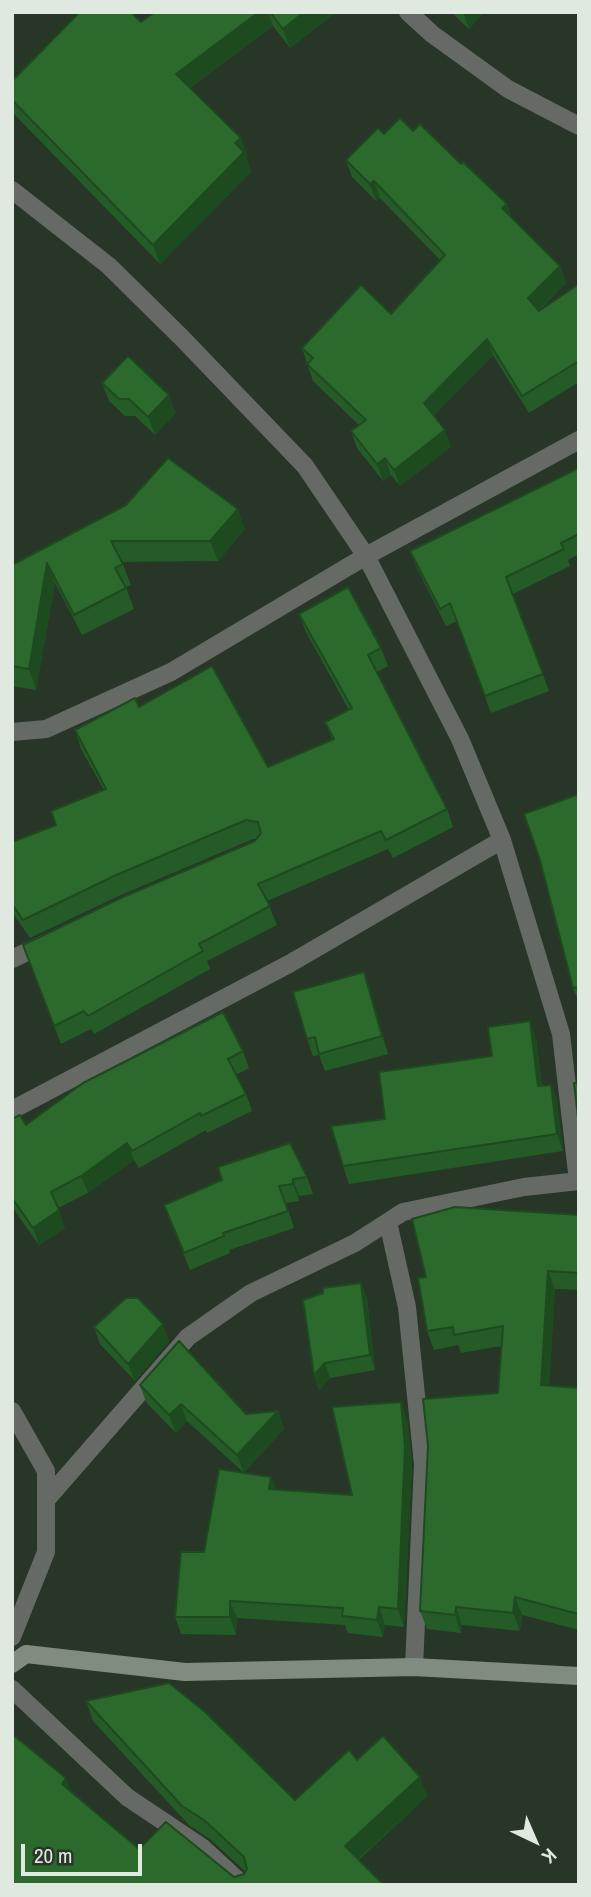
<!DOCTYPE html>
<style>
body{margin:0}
#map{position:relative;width:591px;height:1897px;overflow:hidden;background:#283628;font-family:"Archivo Narrow",sans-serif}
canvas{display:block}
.frame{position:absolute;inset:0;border:14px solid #e0e9e0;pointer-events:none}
.north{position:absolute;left:500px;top:1806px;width:70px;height:70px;-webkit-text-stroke:5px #283628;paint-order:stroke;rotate:136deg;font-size:19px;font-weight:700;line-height:28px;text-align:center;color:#e0e9e0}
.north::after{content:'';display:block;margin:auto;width:24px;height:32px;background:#e0e9e0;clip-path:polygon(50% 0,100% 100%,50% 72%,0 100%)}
.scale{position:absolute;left:21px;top:1844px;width:121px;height:32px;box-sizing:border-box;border:4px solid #e0e9e0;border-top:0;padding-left:9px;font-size:21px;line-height:24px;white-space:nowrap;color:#e0e9e0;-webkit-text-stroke:5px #283628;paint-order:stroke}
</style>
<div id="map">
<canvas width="591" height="1897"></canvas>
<div class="frame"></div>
<div class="north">K</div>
<div class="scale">20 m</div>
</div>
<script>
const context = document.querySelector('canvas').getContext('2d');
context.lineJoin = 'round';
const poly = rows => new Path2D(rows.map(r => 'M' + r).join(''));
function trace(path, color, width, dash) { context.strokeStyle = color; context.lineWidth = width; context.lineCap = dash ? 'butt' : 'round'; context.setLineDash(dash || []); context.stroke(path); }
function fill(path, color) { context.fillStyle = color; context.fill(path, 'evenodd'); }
const minor = poly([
 [408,12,432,34,508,89,579,126],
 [12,190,109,266,182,338,305,466,366,556,460,739,502,840,561,1034,578,1181],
 [12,732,46,729,171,672,366,556,579,440],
 [12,959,46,943],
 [12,1110,289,964,502,840],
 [388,1222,407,1307,423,1464,414,1667],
 [12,1411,46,1471,46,1552,12,1637],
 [46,1500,188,1337,251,1293,355,1243,403,1212,524,1187,579,1181],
 [12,1689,127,1797,203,1848,243,1885]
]);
const secondary = poly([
 [12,1664,26,1654,185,1672,414,1667,579,1676]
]);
const wall = poly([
 [155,12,334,12,334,14,290,48,273,26,190,88,248,157,246,158,251,172,160,264,12,112,12,81,141,22],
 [451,12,484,12,469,29],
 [413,131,461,164,507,204,512,218,560,266,566,283,539,311,579,284,579,382,529,413,493,355,434,415,451,447,400,486,391,475,383,481,357,448,351,431,359,425,313,381,302,348,391,314,440,260,380,198,376,201,352,177,346,160,384,134],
 [102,383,176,413,155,435,135,416,125,416,109,401],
 [579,468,579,554,568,560,570,566,513,594,549,691,491,713,457,621,446,626,417,568,410,551],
 [126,505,245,529,218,561,122,562,131,585,126,587,134,609,82,635,55,583,36,690,12,686,12,565],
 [299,614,381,648,388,666,377,672,447,809,453,827,393,858,388,849,267,901,277,925,207,961,210,969,94,1034,91,1029,61,1044,23,945,255,841,256,839,253,839,121,895,30,938,12,912,12,842,56,825,104,790,81,749,75,730,139,707,268,767,332,739,325,722,349,710,306,632],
 [579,794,579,1003,573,988],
 [364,972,370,990,388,1054,325,1071,319,1055,313,1056,307,1039],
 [536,1039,542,1085,551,1085,557,1102,563,1151,349,1184,343,1166,385,1119,492,1056],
 [243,1051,249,1068,236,1075,246,1094,252,1111,207,1133,206,1130,139,1168,134,1160,88,1193,58,1208,65,1228,39,1245,12,1207,12,1119,26,1125],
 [307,1177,313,1194,299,1196,299,1201,286,1203,294,1228,229,1250,230,1253,190,1270,164,1205,222,1180],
 [579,1215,579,1290,555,1289,549,1385,579,1388,579,1630,522,1615,520,1631,462,1625,461,1633,427,1629,420,1611,498,1393,501,1346,461,1353,458,1345,434,1350,427,1331,426,1277],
 [361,1283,367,1298,375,1370,330,1378,319,1390,314,1375],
 [94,1327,169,1341,135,1381,100,1344],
 [140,1385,246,1414,278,1411,284,1429,244,1472,276,1490,352,1495,407,1419,412,1464,404,1627,385,1625,383,1637,348,1633,345,1625,237,1618,236,1635,181,1634,175,1617,243,1472,187,1421,176,1433,146,1402],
 [86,1701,295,1800,357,1760,427,1796,359,1860,384,1885,12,1885,71,1791,139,1849,234,1877,244,1874,245,1871,211,1840,189,1825,93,1721]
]);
const shadedWall = poly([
 [259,12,268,12,273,26,183,93,176,74],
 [304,12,334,12,334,14,290,48,283,29],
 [463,12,484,12,469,29],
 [241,138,248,157,246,158,251,172,160,264,153,245,235,143],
 [374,181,380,198,376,201,370,184],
 [507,204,513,220,502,208],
 [560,266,566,283,534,315,528,298],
 [487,339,493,355,430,420,424,403],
 [169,395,176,413,155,435,148,417],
 [445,430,451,447,400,486,394,470],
 [385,458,391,475,383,481,377,464],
 [238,509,245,529,218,561,210,541],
 [47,563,55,583,36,690,29,669],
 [364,972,370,990,388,1054,382,1036],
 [530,1021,536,1039,544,1103,538,1086],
 [551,1085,557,1102,563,1151,557,1134],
 [127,1143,134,1160,88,1193,81,1176],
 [293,1179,299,1196,299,1201,293,1184],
 [59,1210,65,1228,39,1245,33,1228],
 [548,1271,555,1289,548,1403,541,1385],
 [361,1283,367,1298,375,1370,370,1355],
 [163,1324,169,1341,135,1381,128,1364],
 [325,1363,330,1378,319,1390,314,1375],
 [401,1402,407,1419,412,1464,404,1627,398,1609],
 [181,1404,187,1421,176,1433,169,1415],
 [278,1411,284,1429,244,1473,237,1455],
 [271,1477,278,1494,269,1489],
 [515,1597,522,1615,520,1631,513,1613],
 [230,1601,237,1618,236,1635,230,1617],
 [379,1607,385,1625,383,1637,377,1620],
 [456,1607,462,1625,461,1633,455,1615],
 [420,1777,427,1796,352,1865,345,1846],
 [66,1778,73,1798,62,1784]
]);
const building = poly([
 [80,12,131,12,141,22,155,12,259,12,176,74,241,138,235,143,244,152,153,245,12,100,12,81,80,12],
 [270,12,304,12,283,29,270,12],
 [400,118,413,131,420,124,461,164,463,162,507,204,502,208,560,266,528,298,539,311,579,284,579,361,522,396,487,339,424,403,445,430,394,470,385,458,377,464,351,431,366,420,307,364,313,358,302,348,361,285,391,314,445,255,374,181,370,184,346,160,378,128,384,134,400,118],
 [128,356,169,395,148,417,129,399,119,399,102,383,128,356],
 [168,458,238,509,210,541,111,541,123,564,115,568,126,588,74,615,47,563,29,669,12,666,12,565,126,505,168,458],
 [579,468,579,534,561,543,564,549,506,577,543,674,485,696,450,603,440,609,410,551,579,468],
 [348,587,381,648,368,655,447,809,386,840,381,831,258,884,270,906,199,944,203,951,88,1016,84,1011,54,1026,23,945,123,897,255,841,261,833,258,822,246,820,114,876,23,920,12,904,12,842,56,825,51,811,106,789,75,730,135,698,139,707,212,666,268,767,334,739,325,722,352,708,299,614,348,587],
 [579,794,579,987,573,988,540,860,524,814,579,794],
 [364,972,382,1036,319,1054,315,1037,307,1039,293,992,364,972],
 [223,1012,243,1051,228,1059,246,1094,201,1116,200,1113,132,1151,127,1143,81,1176,51,1192,59,1210,33,1228,12,1198,12,1119,20,1115,26,1125,83,1083,223,1012],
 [530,1021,538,1086,551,1085,557,1134,343,1166,331,1126,385,1119,379,1072,492,1056,488,1027,530,1021],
 [574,1083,579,1083,579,1126,574,1083],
 [290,1143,307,1177,293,1179,293,1184,279,1186,288,1211,223,1233,224,1236,184,1253,164,1205,222,1180,218,1167,290,1143],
 [455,1207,579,1215,579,1273,548,1271,541,1385,579,1388,578,1614,515,1597,513,1613,456,1607,455,1615,420,1611,428,1446,423,1399,498,1393,503,1326,454,1335,453,1327,427,1331,418,1278,426,1277,412,1219,455,1207],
 [361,1283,370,1355,325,1363,314,1375,303,1300,323,1293,323,1288,361,1283],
 [126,1298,138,1298,163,1324,128,1364,94,1327,126,1298],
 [179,1341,246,1414,278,1411,237,1455,181,1404,169,1415,140,1385,179,1341],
 [401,1402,405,1447,398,1609,379,1607,377,1620,342,1616,343,1608,230,1601,230,1617,175,1617,181,1552,204,1552,219,1469,271,1477,269,1489,352,1495,332,1407,401,1402],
 [169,1683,204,1711,295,1800,349,1750,357,1760,383,1736,420,1777,345,1846,384,1885,12,1885,12,1734,66,1778,62,1784,139,1849,166,1822,234,1877,244,1874,247,1869,244,1857,204,1820,182,1806,86,1701,169,1683]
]);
trace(minor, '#656b64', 18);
trace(secondary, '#818c81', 18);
fill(wall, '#255b26');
fill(shadedWall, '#1e4a1f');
fill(building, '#2b6a2c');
trace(building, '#1e4a1f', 2);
</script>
